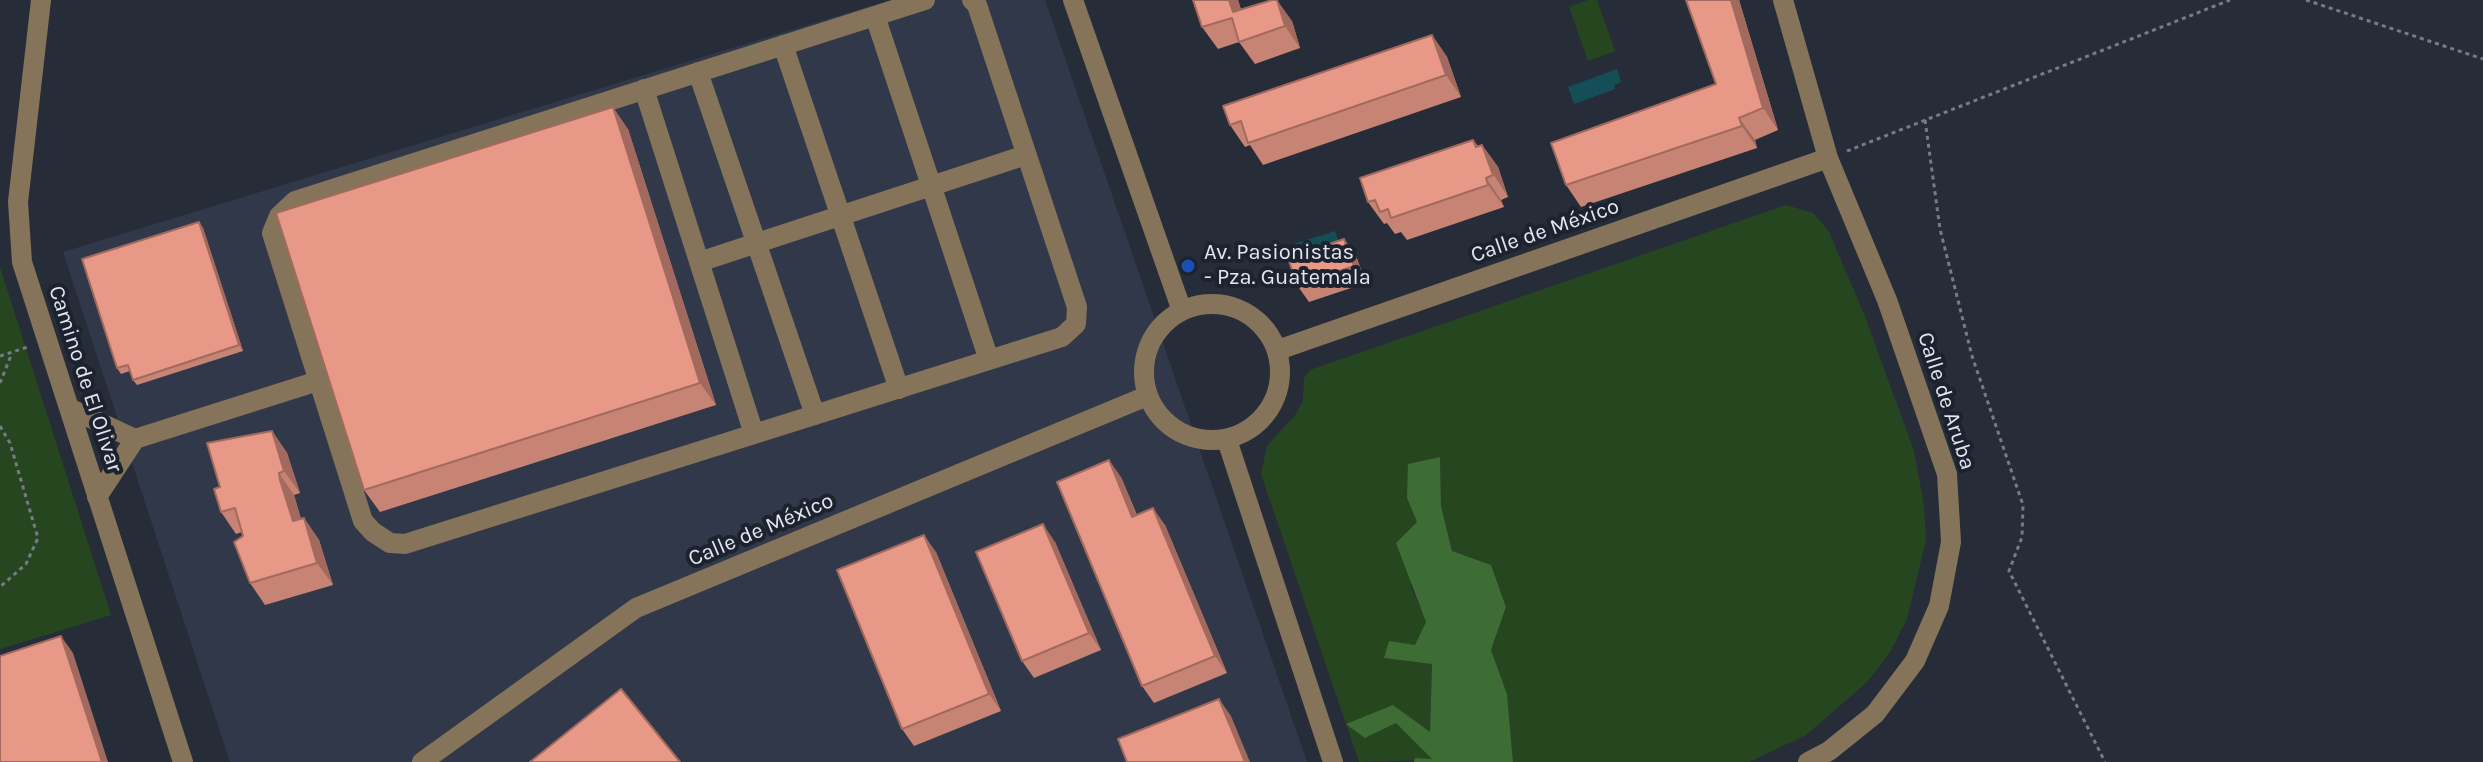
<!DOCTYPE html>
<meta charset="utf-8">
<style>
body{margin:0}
canvas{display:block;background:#272c39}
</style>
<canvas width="2483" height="762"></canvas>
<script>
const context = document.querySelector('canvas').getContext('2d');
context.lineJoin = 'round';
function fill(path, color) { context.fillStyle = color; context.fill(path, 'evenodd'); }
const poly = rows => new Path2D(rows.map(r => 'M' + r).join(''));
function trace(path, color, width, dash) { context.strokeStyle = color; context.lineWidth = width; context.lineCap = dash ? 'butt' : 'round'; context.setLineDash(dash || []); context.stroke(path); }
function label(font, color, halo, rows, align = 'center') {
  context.font = font + ' Karla,sans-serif'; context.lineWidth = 8; context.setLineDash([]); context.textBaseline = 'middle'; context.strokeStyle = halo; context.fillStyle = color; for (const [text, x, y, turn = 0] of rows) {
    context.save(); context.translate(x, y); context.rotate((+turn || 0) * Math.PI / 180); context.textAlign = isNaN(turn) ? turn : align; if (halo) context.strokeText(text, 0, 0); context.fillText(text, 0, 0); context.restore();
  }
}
const built = poly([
 [890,0,1045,0,1307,762,230,762,63,252]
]);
const green = poly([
 [1588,0,1597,0,1615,51,1588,61,1569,7],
 [1786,205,1813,213,1828,230,1864,314,1914,451,1924,505,1926,540,1907,619,1889,654,1867,682,1806,735,1749,762,1513,762,1507,694,1491,650,1506,606,1491,565,1452,551,1441,506,1440,458,1407,498,1417,522,1411,587,1427,622,1415,645,1384,658,1432,664,1430,733,1393,705,1365,738,1396,723,1433,760,1359,762,1261,474,1267,446,1296,414,1303,401,1304,378,1310,370],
 [0,267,111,615,0,649]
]);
const forest = poly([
 [1440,457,1441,506,1452,551,1491,565,1506,607,1491,650,1507,694,1513,762,1414,762,1415,758,1432,759,1396,723,1365,738,1346,724,1393,705,1430,732,1432,664,1384,658,1389,641,1415,645,1426,622,1396,543,1417,522,1407,498,1408,464]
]);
const water = poly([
 [1617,69,1621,82,1614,85,1615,89,1574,104,1568,87],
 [1335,231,1340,246,1289,262,1284,247]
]);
const path = poly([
 [2306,0,2483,59],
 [1925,120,1940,229,1972,356,2023,505,2022,537,2009,571,2105,762],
 [1847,151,2230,0],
 [0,356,28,347],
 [0,383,12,353],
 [0,426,10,443,38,538,26,564,0,587]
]);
const minor = poly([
 [41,0,18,202,22,262,183,762],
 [925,0,295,201,279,216,272,233,363,521,373,532,390,543,405,544,1062,337,1076,324,1077,307,977,5,972,0],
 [1073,0,1182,311],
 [1783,0,1828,158,1887,300,1947,474,1951,542,1939,606,1915,661,1875,714,1829,751,1808,762],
 [875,16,989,360],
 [783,45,899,389],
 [698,72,815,415],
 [644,89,754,434],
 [699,262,1026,155],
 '1144 372a68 68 0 1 1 136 0a68 68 0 1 1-136 0Z',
 [1278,350,1828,158],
 [69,408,135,439],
 [1227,440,1333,762],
 [97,497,135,439,318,381],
 [422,762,636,608,1147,396]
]);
const wall = poly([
 [1193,0,1238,0,1241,10,1292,21,1300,48,1255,64,1239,42,1218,49,1202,27],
 [1739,0,1778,130,1755,140,1757,148,1581,207,1566,185,1716,84],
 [1432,35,1447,57,1461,97,1263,165,1250,145,1245,147,1230,125],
 [628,129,716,405,380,512,364,490],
 [1473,140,1478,146,1482,145,1498,167,1508,197,1501,200,1504,207,1407,240,1401,232,1395,234,1387,223,1384,224,1368,202],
 [199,222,203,228,243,351,137,385,133,380,130,371,121,374,117,368],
 [1344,239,1356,256,1366,283,1309,302,1297,285],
 [272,431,287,453,300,493,294,495,301,519,304,518,319,540,333,585,265,605,250,583,242,532,236,534,221,512,220,487],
 [1121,477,1137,515,1165,525,1227,673,1154,703,1142,686],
 [1055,542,1101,650,1034,678,1022,661],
 [936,552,1001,711,914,746,902,729]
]);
const shadedWall = poly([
 [1229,0,1238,0,1249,34,1233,12],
 [1277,0,1292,21,1300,48,1285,26],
 [1731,0,1739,0,1778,130,1763,108],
 [1432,35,1447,57,1461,97,1446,75],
 [613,107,628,129,716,405,700,383],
 [1739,118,1755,140,1757,148,1742,126],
 [1473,140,1488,161,1482,145,1498,167,1508,197,1476,147],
 [1486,178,1501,200,1504,207,1488,185],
 [199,222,203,228,243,351,239,345],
 [1344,239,1356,256,1366,283,1354,266],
 [272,431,287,453,300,493,284,471],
 [1109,460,1121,477,1144,534,1132,517],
 [279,473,294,495,308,543,293,521],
 [1153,508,1165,525,1227,673,1215,656],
 [304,518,319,540,333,585,317,563],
 [1043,524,1055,542,1101,650,1089,633],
 [924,535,936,552,1001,711,989,694],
 [61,636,73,653,108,762,102,762],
 [1219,699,1231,716,1250,762,1245,762]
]);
const building = poly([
 [1193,0,1229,0,1233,12,1272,0,1277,0,1285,26,1239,42,1232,18,1202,27,1193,0],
 [1686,0,1731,0,1763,108,1739,118,1742,126,1566,185,1551,143,1716,84,1686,0],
 [1432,35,1446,75,1248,143,1241,121,1230,125,1223,106,1432,35],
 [613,107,700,383,364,490,276,213,613,107],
 [1473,140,1476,147,1482,145,1493,175,1486,178,1488,185,1391,218,1388,209,1380,212,1375,200,1368,202,1360,178,1473,140],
 [199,222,239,345,133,380,128,365,117,368,82,259,199,222],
 [1344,239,1354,266,1297,285,1288,258,1344,239],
 [272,431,284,471,279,473,280,480,293,521,304,518,317,563,250,583,234,542,243,536,235,508,221,512,214,489,220,487,207,443,272,431],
 [1109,460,1132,517,1153,508,1215,656,1142,686,1057,482,1109,460],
 [1043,524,1089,633,1022,661,976,552,1043,524],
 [924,535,989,694,902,729,837,570,924,535],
 [61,636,102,762,0,762,0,656,61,636],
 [621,689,680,762,530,762,621,689],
 [1219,699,1245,762,1127,762,1118,739,1219,699]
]);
const markers = [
 [1188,266,8,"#1a4fb4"]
];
const streetNames = [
 ["Calle de México",1545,231,-19],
 ["Camino de El Olivar",85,379,72],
 ["Calle de Aruba",1946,401,72],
 ["Calle de México",761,530,-23]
];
const poiNames = [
 ["Av. Pasionistas",1204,253],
 ["- Pza. Guatemala",1204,278]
];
fill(built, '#313849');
fill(green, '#264620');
fill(forest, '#3d6c34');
fill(water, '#144f57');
trace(path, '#777b87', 3, [4, 4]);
trace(minor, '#857459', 20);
fill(wall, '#c78373');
fill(shadedWall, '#a26a5e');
fill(building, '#e79886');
trace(building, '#a26a5e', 2);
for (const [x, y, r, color] of markers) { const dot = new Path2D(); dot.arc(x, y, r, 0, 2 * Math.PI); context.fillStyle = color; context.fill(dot); trace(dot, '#1d222f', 3); }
label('22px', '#e3e6ef', '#1d222f', streetNames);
label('22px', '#e3e6ef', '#1d222f', poiNames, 'left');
</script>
